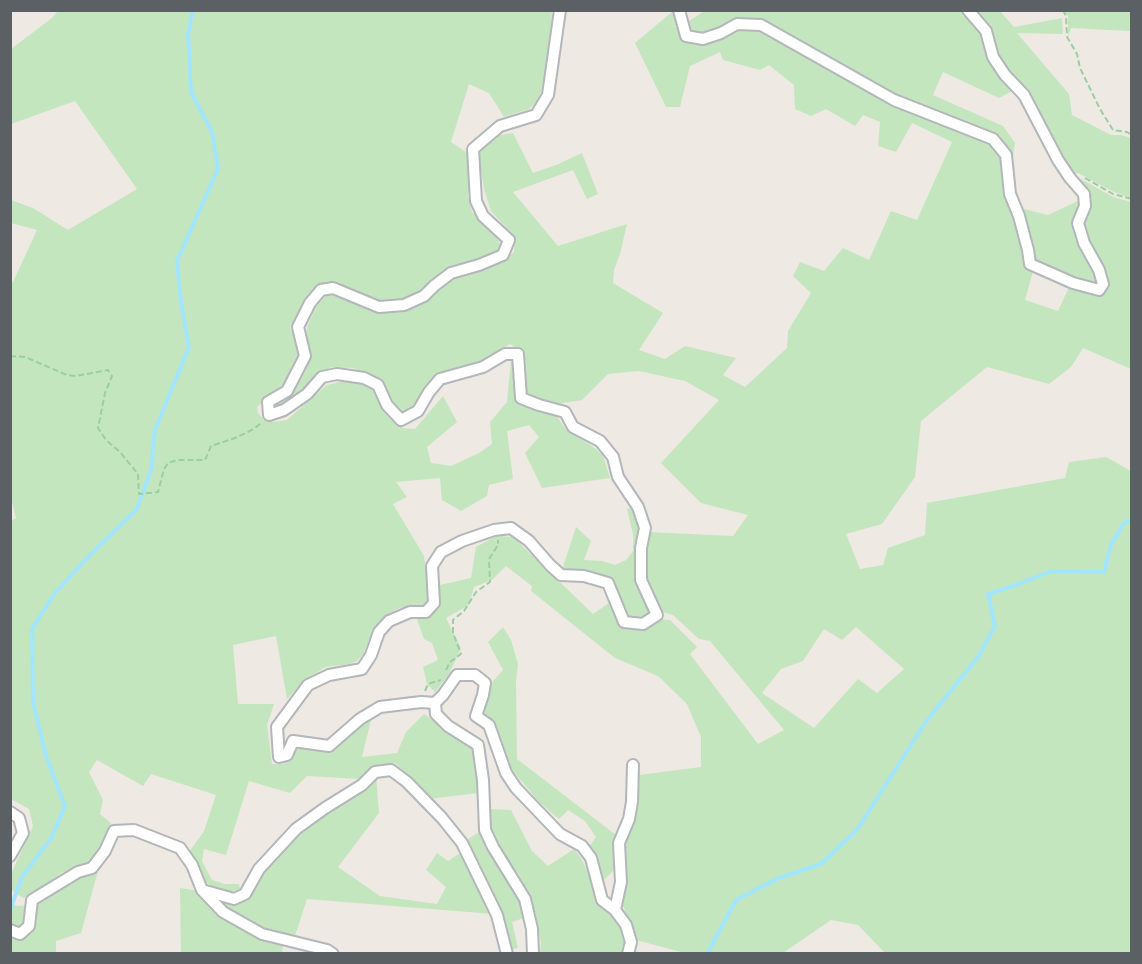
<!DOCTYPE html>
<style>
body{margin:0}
#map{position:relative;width:1142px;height:964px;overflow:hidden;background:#eee9e2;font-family:"Alegreya Sans",sans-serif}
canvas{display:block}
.frame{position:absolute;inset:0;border:12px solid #5a6063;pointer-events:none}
</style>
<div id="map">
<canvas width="1142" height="964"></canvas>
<div class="frame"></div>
</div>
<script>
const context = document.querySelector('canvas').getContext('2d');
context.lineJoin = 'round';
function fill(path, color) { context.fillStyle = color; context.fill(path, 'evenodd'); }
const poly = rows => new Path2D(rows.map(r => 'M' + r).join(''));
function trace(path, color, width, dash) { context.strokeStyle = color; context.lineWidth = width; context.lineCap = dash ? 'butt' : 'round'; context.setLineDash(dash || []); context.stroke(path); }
const green = poly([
 [706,10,964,11,984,33,1012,91,999,98,943,72,933,95,1003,126,1015,143,1011,168,1006,151,894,96,762,21,734,20,723,28,702,35,690,32,689,21],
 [1088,10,1131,11,1131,31,1071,28,1068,37,1068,16,1064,11],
 [58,11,552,11,548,59,541,92,536,102,529,109,504,117,489,93,469,84,451,142,466,152,471,179,468,196,472,212,496,234,500,245,497,254,403,302,384,303,370,301,341,285,327,284,312,290,290,328,296,339,298,354,295,366,287,384,263,401,257,407,258,413,264,420,274,422,287,420,327,385,344,381,362,382,371,387,389,418,403,428,415,429,443,396,457,422,427,447,431,463,451,466,479,453,492,444,490,422,507,402,511,361,515,363,517,401,555,414,565,428,596,449,603,456,610,478,542,488,525,453,539,437,529,425,507,431,513,479,489,485,487,496,461,511,442,500,440,478,396,482,407,497,393,504,424,556,430,600,427,605,399,608,386,615,374,628,363,654,357,661,350,664,325,667,305,680,287,699,276,636,233,645,238,704,274,704,267,725,272,764,283,764,289,760,296,748,314,751,335,750,362,724,371,720,362,757,397,753,406,732,424,714,474,748,478,793,429,799,395,763,372,766,361,779,307,776,290,793,249,781,226,855,204,849,202,861,212,880,225,884,239,884,240,889,230,892,216,888,205,882,189,852,204,831,216,795,151,774,143,786,97,760,89,772,103,800,100,814,111,823,99,849,88,864,61,873,34,894,23,898,10,889,11,874,33,826,29,809,11,799,10,522,16,518,11,498,11,282,13,282,37,230,11,223,11,200,33,208,68,230,137,189,75,101,11,124,11,49,52,18],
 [673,11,679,18,686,37,739,27,761,29,992,144,1003,161,1025,250,1026,265,1033,271,1025,300,1058,311,1070,285,1099,295,1109,287,1108,277,1089,243,1082,222,1088,204,1075,180,1081,179,1113,197,1131,202,1131,369,1083,348,1071,367,1049,384,987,367,921,421,915,477,882,524,846,534,860,569,883,565,888,548,925,535,927,503,1065,478,1069,462,1106,457,1131,471,1131,953,885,953,858,925,831,920,783,953,685,953,636,940,622,903,624,845,635,815,639,775,701,767,701,737,687,704,658,676,615,658,531,591,532,586,506,566,492,580,474,587,469,605,446,618,461,648,449,674,435,692,427,684,423,667,438,660,432,643,424,639,417,619,432,615,439,602,440,585,471,578,476,547,496,536,513,537,593,614,609,603,619,624,642,630,661,619,670,620,697,647,690,654,758,744,784,730,710,641,699,639,673,615,659,611,643,577,647,532,733,536,748,515,701,503,661,463,719,400,685,381,639,371,608,374,582,400,552,405,524,395,521,351,510,344,486,359,437,374,413,410,401,414,390,404,383,386,370,375,353,368,331,367,320,374,308,388,280,405,271,407,294,391,305,372,311,355,305,337,308,325,316,307,327,294,379,311,439,287,453,278,503,261,514,252,514,236,491,211,484,189,478,151,495,136,513,133,533,173,556,165,582,153,598,194,587,199,573,170,513,192,558,246,627,224,620,254,614,270,613,283,663,313,639,350,665,359,685,346,736,358,723,375,745,387,787,348,788,331,811,293,793,276,800,262,824,271,843,248,869,260,891,211,917,220,952,142,912,123,896,152,878,146,880,122,863,115,855,126,826,109,811,116,795,109,794,85,769,65,760,70,723,60,720,52,690,66,680,107,666,107,635,43],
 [856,627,904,669,877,693,858,679,814,728,762,693,781,669,803,661,824,629,842,640],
 [969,11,1000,11,1014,27,1062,18,1063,34,1017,33,1069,94,1072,115,1111,135,1121,135,1131,138,1131,198,1114,192,1078,173,1070,176],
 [1080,200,1082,207,1076,223,1100,282,1097,286,1068,277,1032,261,1029,248,1024,209,1048,215],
 [635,507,640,527,645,598,651,616,642,621,626,618,609,579,562,570,576,527,591,541,584,560,602,561,615,565,626,560,633,551,633,534,627,509],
 [503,627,511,640,518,664,516,682,517,759,616,835,614,870,602,882,589,847,596,837,585,821,568,810,559,819,539,802,509,766,496,725,481,714,493,681,503,670,488,642],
 [376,775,379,813,338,867,380,896,437,904,446,887,426,870,437,853,448,861,462,852,493,914,307,899,294,939,262,929,224,908,210,896,234,903,298,831],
 [491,809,511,810,532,851,548,866,574,849,581,858,591,879,598,904,612,917,622,931,626,948,642,953,540,953,541,942,531,895,488,829],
 [481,831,522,902,524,918,512,922,518,948,508,950,465,841],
 [98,871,81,933,56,941,56,953,11,953,10,902,17,906,32,905,67,880],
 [180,888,199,891,261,937,283,945,282,953,181,953]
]);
const stream = poly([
 [10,910,22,877,52,837,65,806,46,756,33,702,32,629,55,593,87,558,137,509,151,470,155,430,189,347,181,302,177,261,218,169,212,132,191,92,188,34,193,10],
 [707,954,736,900,779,878,821,864,857,830,925,723,978,657,995,626,988,594,1016,585,1052,571,1104,572,1111,545,1124,523,1132,520]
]);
const path = poly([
 [1063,10,1066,16,1067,37,1077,54,1080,68,1100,109,1113,130,1127,132,1132,135],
 [1085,178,1113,194,1132,199],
 [10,356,25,357,67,375,76,376,108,370,112,376,105,393,98,428,106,440,120,452,138,474,139,494,158,492,164,469,168,463,177,460,205,460,211,446,235,438,254,429,261,423],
 [446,670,450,662,461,654,453,633,453,620,464,611,476,592,490,582,489,559,498,545,498,540],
 [425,691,428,684,441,680]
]);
const minor = poly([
 [560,10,548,95,536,115,500,126,473,149,476,201,483,216,509,240,503,255,479,265,451,273,434,286,424,296,404,305,379,307,333,288,321,290,310,303,298,327,305,356,287,391,268,402,269,415,284,410,307,394,322,377,337,374,364,378,378,385,387,405,401,420,418,411,429,392,440,379,483,367,505,354,518,354,521,398,539,405,565,412,573,427,600,441,613,457,618,477,638,507,645,528,641,548,641,580,657,615,643,624,624,622,608,583,584,576,561,575,550,565,529,541,511,528,494,530,462,541,441,552,432,566,434,603,426,612,410,612,389,621,379,632,371,655,362,669,329,675,308,685,277,727,279,757,287,755,293,741,329,746,360,719,380,707,421,702,435,703,443,695,457,675,475,675,485,683,483,695,476,716,489,725,506,773,516,788,560,834,582,846,591,858,602,900,615,910,626,925,631,942,628,954],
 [679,10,686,36,703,39,721,33,737,24,761,25,894,100,993,139,1006,155,1010,194,1019,216,1028,250,1030,264,1073,283,1099,290,1103,284,1099,270,1084,243,1078,223,1085,206,1084,194,1070,178,1058,160,1024,95,1005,75,993,57,986,31,968,10],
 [435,703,436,714,448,726,478,745,483,780,485,830,493,847,525,899,532,929,533,954],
 [10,812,19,818,23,833,10,856],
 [202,890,234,899,245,894,259,869,296,829,325,808,362,785,375,772,391,770,407,782,442,818,462,843,497,915,507,954],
 [615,910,621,882,619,843,629,819,632,802,633,765],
 [10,930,20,934,29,926,32,900,78,872,92,868,105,851,114,831,134,830,180,848,192,865,202,890,223,912,262,934,327,950,333,954]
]);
fill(green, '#c4e6be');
trace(stream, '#a1e5ff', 4);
trace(minor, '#b3b6ba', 14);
trace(path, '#9bcea1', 2, [6, 3]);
trace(minor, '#fff', 10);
</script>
